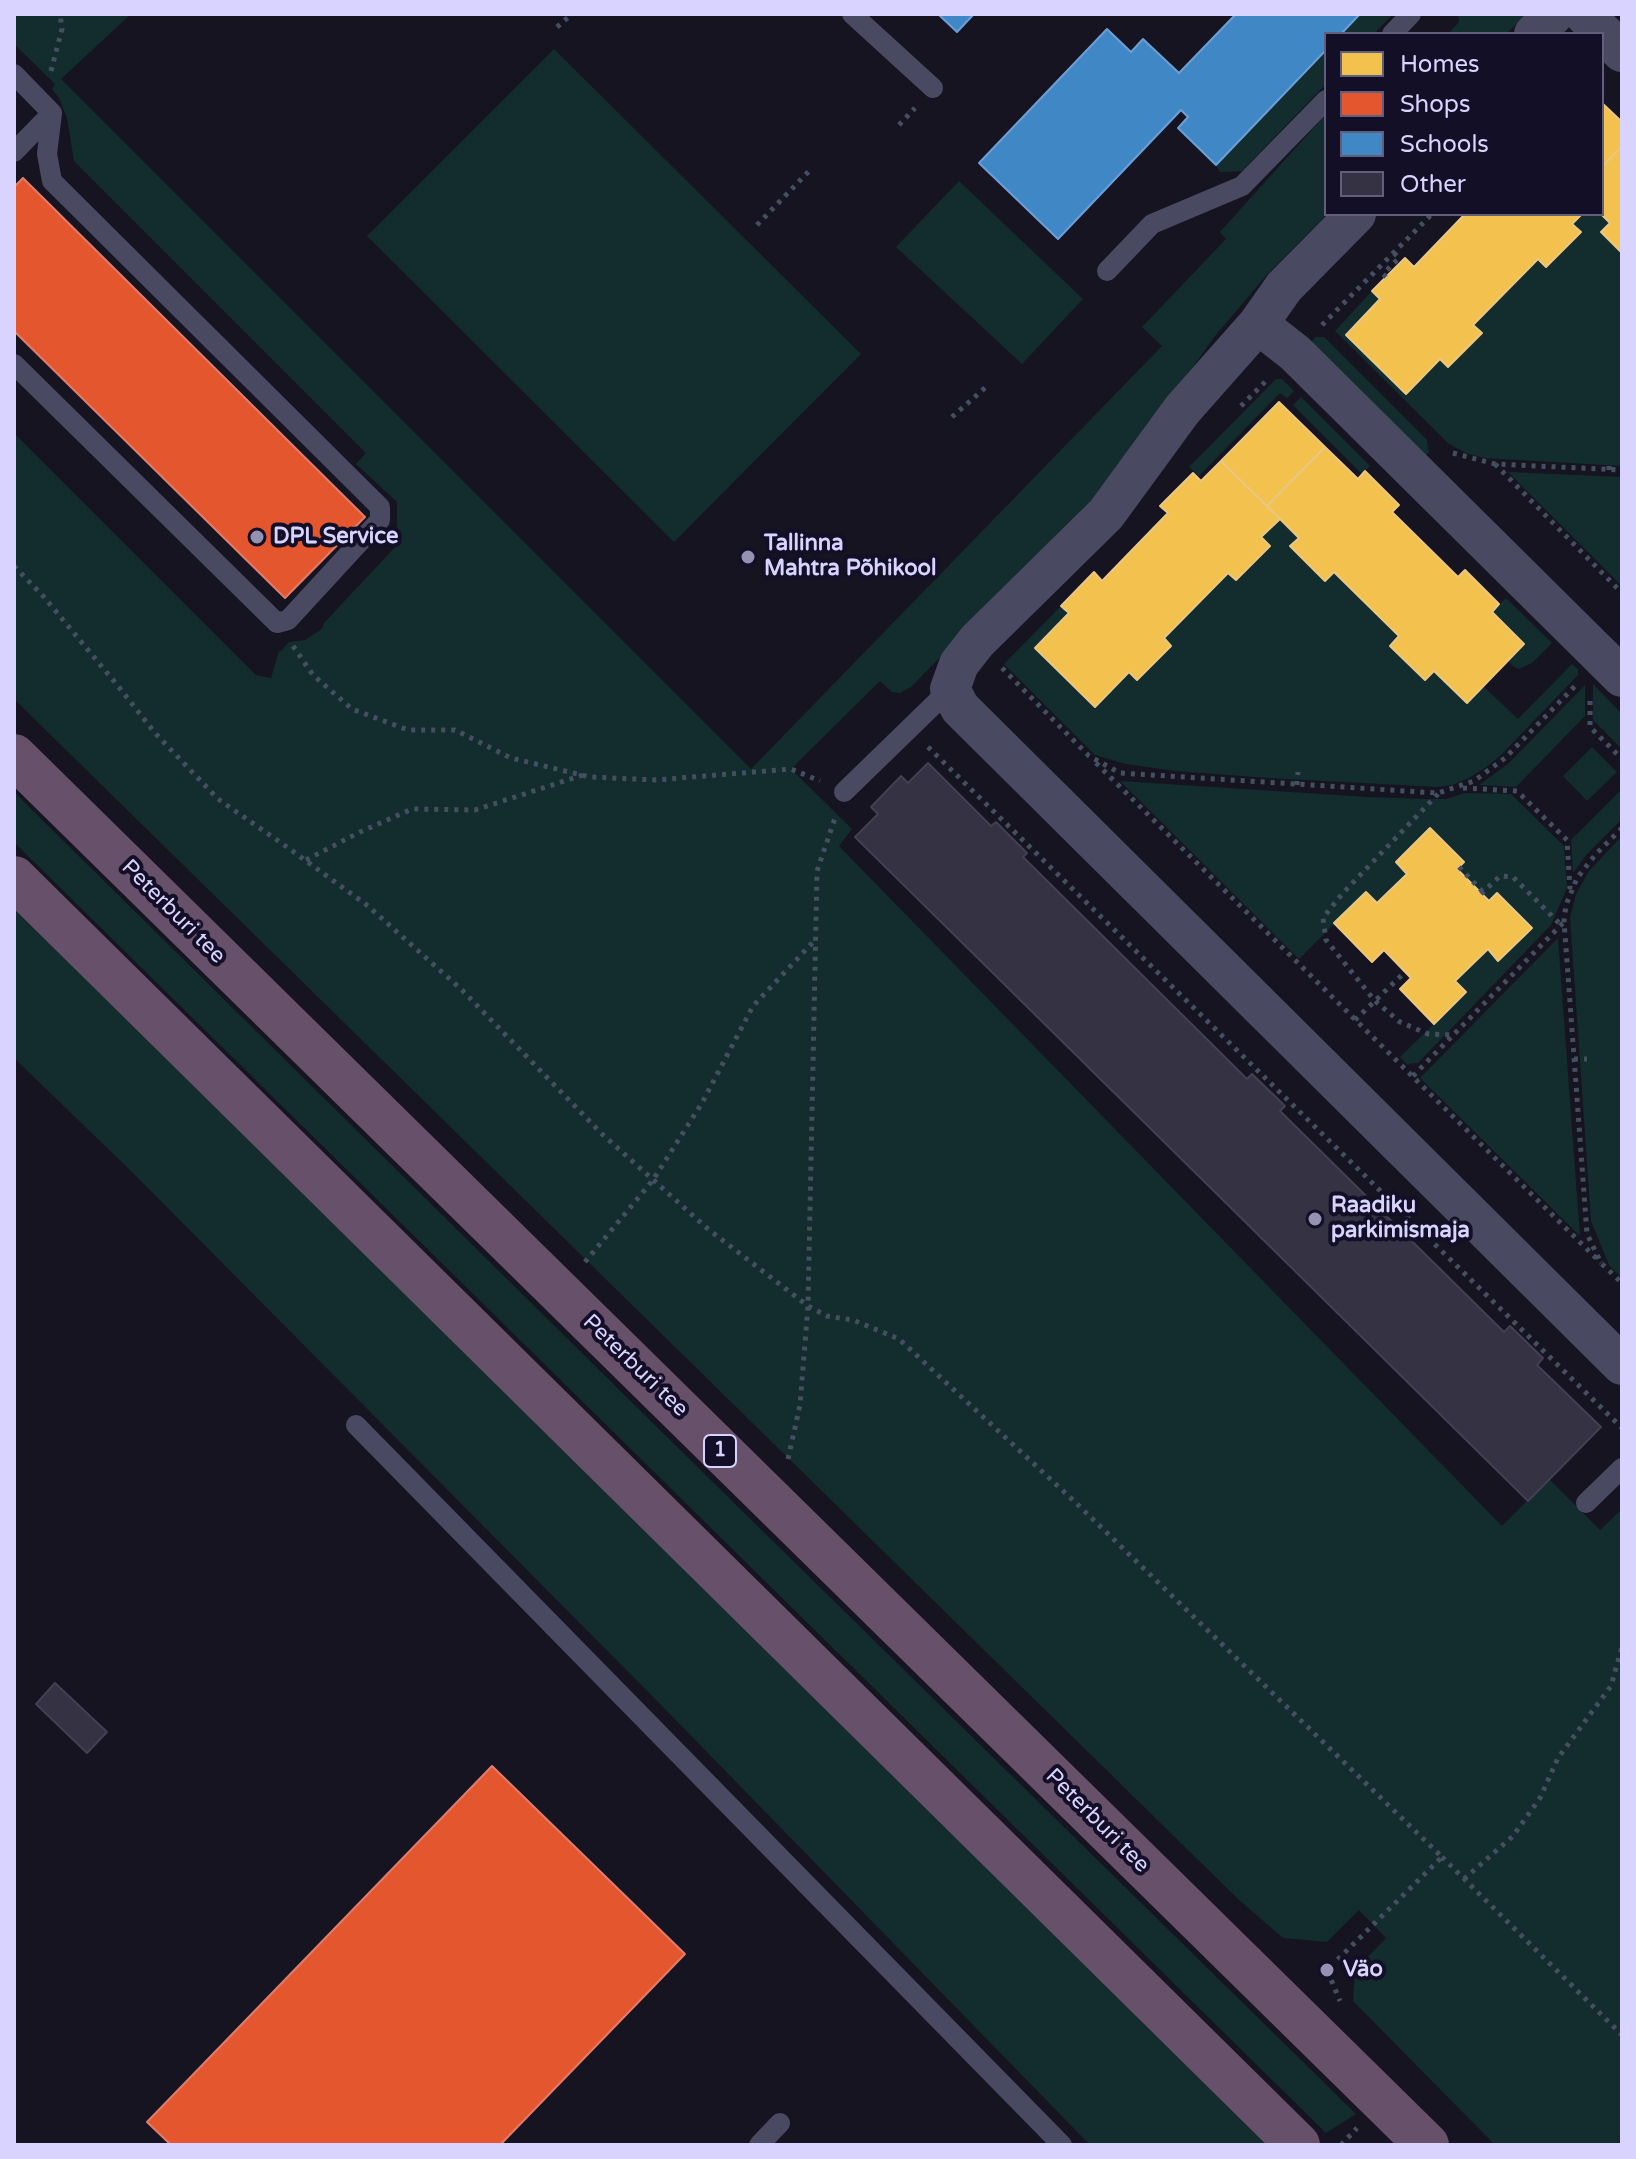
<!DOCTYPE html>
<meta charset="utf-8">
<style>
body{margin:0}
#map{position:relative;width:1636px;height:2159px;overflow:hidden;background:#161421;font-family:"Varela Round",sans-serif}
canvas{display:block}
.frame{position:absolute;inset:0;border:16px solid #d9d4ff;pointer-events:none}
.legend{position:absolute;left:1324px;top:32px;width:280px;height:184px;box-sizing:border-box;background:#130f26;border:2px solid #625e7d;margin:0;padding:10px 14px;list-style:none;font-size:24px;color:#d9d4ff}
.legend li{display:flex;align-items:center;gap:16px;height:40px}
.legend b{width:40px;border:2px solid #625e7d}
</style>
<div id="map">
<canvas width="1636" height="2159"></canvas>
<div class="frame"></div>
<ul class="legend">
<li><b style="height:22px;background:#f2c14e"></b>Homes</li>
<li><b style="height:22px;background:#e4572e"></b>Shops</li>
<li><b style="height:22px;background:#3f88c5"></b>Schools</li>
<li><b style="height:22px;background:#343243"></b>Other</li>
</ul>
</div>
<script>
const context = document.querySelector('canvas').getContext('2d');
context.lineJoin = 'round';
function fill(path, color) { context.fillStyle = color; context.fill(path, 'evenodd'); }
const poly = rows => new Path2D(rows.map(r => 'M' + r).join(''));
function trace(path, color, width, dash) { context.strokeStyle = color; context.lineWidth = width; context.lineCap = dash ? 'butt' : 'round'; context.setLineDash(dash || []); context.stroke(path); }
function label(font, color, halo, rows, align = 'center') {
  context.font = font + ' "Varela Round",sans-serif'; context.lineWidth = 8; context.setLineDash([]); context.textBaseline = 'middle'; context.strokeStyle = halo; context.fillStyle = color; for (const [text, x, y, turn = 0] of rows) {
    context.save(); context.translate(x, y); context.rotate((+turn || 0) * Math.PI / 180); context.textAlign = isNaN(turn) ? turn : align; if (halo) context.strokeText(text, 0, 0); context.fillText(text, 0, 0); context.restore();
  }
}
const green = poly([
 [14,14,131,14,61,79,751,769,1162,346,1142,327,1226,239,1220,232,1326,114,1327,214,1266,276,1215,336,1146,433,1083,512,911,687,900,693,892,692,880,681,791,769,852,829,839,846,1502,1526,1549,1479,1600,1530,1622,1509,1622,2145,1495,2145,1353,2001,1355,1970,1386,1938,1359,1910,1327,1942,1283,1938,1238,1899,14,699,14,433,256,675,271,678,279,651,281,651,289,642,305,640,322,629,324,623,397,545,397,502,356,464,366,453,74,161,67,118,59,98,52,89,55,84,14,44],
 [1360,14,1393,14,1374,34,1341,34],
 [1458,14,1526,14,1506,34,1448,34,1459,22],
 [554,49,861,354,674,542,367,236],
 [1326,50,1326,84,1242,171,1220,172,1216,165],
 [959,181,1083,299,1022,364,896,247],
 [1582,214,1601,214,1610,223,1602,232,1622,253,1622,466,1484,458,1466,453,1449,444,1335,331,1372,291,1380,299,1346,335,1406,394,1440,359,1449,367,1481,333,1473,325,1538,259,1547,266,1580,232,1572,224],
 [1316,337,1324,337,1427,440,1429,452,1423,458,1308,345],
 [1276,379,1282,379,1294,391,1287,398,1280,393,1199,476,1189,467],
 [1301,397,1370,466,1362,474,1293,405],
 [1508,472,1622,477,1622,586],
 [1280,519,1299,538,1290,547,1325,581,1334,572,1399,636,1390,646,1425,680,1434,671,1467,702,1483,686,1518,719,1572,664,1578,669,1578,675,1501,755,1485,768,1469,778,1452,785,1437,787,1268,778,1175,771,1126,764,1095,755,1004,664,1061,606,1069,613,1095,706,1129,672,1138,680,1171,646,1164,638,1228,573,1236,580,1270,546,1261,537],
 [1506,598,1552,643,1532,663,1519,669,1514,667,1508,661,1524,644,1492,612],
 [1593,684,1622,714,1622,749,1593,720],
 [1585,685,1585,716,1516,787,1479,785,1509,763],
 [1592,747,1617,772,1587,801,1563,776],
 [1120,781,1368,797,1429,799,1446,799,1465,793,1511,794,1564,846,1567,888,1551,925,1418,1063,1407,1064,1400,1057,1466,992,1455,981,1488,949,1499,960,1531,929,1497,893,1489,901,1457,869,1463,862,1430,829,1396,862,1407,874,1377,903,1366,892,1299,959],
 [1622,789,1622,819,1587,854,1573,873,1571,840],
 [14,792,668,1438,1356,2114,1326,2133,32,860,14,842],
 [1622,836,1622,1278,1609,1265,1591,1221,1570,917,1576,894,1589,871],
 [14,908,1267,2145,1090,2145,665,1709,133,1173,14,1058],
 [1558,938,1580,1236,1420,1078]
]);
const homes = poly([
 [1602,103,1622,122,1622,146,1602,167,1602,103],
 [1622,146,1622,253,1601,232,1610,223,1601,214,1602,167,1622,146],
 [1465,214,1582,214,1572,224,1581,232,1546,267,1538,259,1473,325,1482,333,1448,367,1440,359,1406,394,1346,335,1380,299,1372,291,1405,258,1414,267,1465,214],
 [1279,402,1325,447,1267,506,1221,461,1279,402],
 [1325,447,1358,479,1365,471,1399,505,1392,512,1458,577,1465,570,1499,604,1492,612,1524,644,1467,703,1434,671,1425,680,1390,646,1399,636,1334,572,1325,581,1290,546,1299,538,1267,506,1325,447],
 [1221,461,1280,519,1261,537,1270,546,1236,580,1228,573,1164,638,1171,646,1137,680,1129,672,1095,707,1035,648,1069,613,1061,606,1094,572,1102,581,1168,513,1160,506,1193,473,1201,481,1221,461],
 [1430,828,1464,862,1457,869,1489,901,1497,893,1532,928,1498,961,1488,949,1455,981,1466,992,1434,1024,1400,989,1411,978,1384,950,1372,962,1334,923,1366,892,1377,903,1407,874,1396,862,1430,828]
]);
const shops = poly([
 [23,178,365,517,285,598,14,331,14,187,23,178],
 [492,1766,685,1954,500,2145,171,2145,147,2122,492,1766]
]);
const schools = poly([
 [938,14,974,14,957,32,938,14],
 [1236,14,1360,14,1341,34,1326,34,1326,50,1216,165,1178,128,1188,117,1181,110,1058,239,979,163,1107,29,1131,52,1143,39,1179,73,1236,14]
]);
const building = poly([
 [928,763,991,826,996,822,1027,853,1023,857,1247,1079,1252,1074,1285,1106,1280,1111,1504,1332,1510,1326,1543,1358,1537,1365,1601,1427,1528,1501,855,837,878,814,871,807,901,776,908,783,928,763],
 [55,1683,107,1732,87,1753,36,1704,55,1683]
]);
const path = poly([
 [557,27,572,14],
 [51,71,62,29,60,14],
 [899,125,915,108],
 [757,225,812,168],
 [1386,277,1383,274,1399,258,1394,253],
 [1322,325,1432,214],
 [1241,406,1268,379],
 [952,417,986,387],
 [1453,453,1495,464,1622,470],
 [1495,464,1622,593],
 [1609,470,1609,460],
 [14,566,44,597,118,686,155,733,218,799,287,847,368,906,462,990,602,1134,708,1229,808,1306,827,1316,853,1320,899,1339,1074,1501,1442,1857,1327,1970,1340,2001],
 [293,646,313,675,352,709,408,730,455,730,511,758,590,777,656,780,791,769,820,781],
 [1002,668,1089,756,1120,773,1438,793,1474,781,1505,758,1577,684],
 [1590,701,1590,727,1622,759],
 [928,747,1622,1428],
 [1096,763,1601,1263],
 [1297,785,1298,772],
 [1463,788,1517,791,1567,840,1570,889],
 [1438,794,1342,894,1323,918,1326,940,1375,1001,1400,1022,1428,1034,1453,1035],
 [1622,828,1596,854,1577,878,1566,905,1564,921,1587,1234,1601,1263,1622,1283],
 [306,860,360,832,412,809,475,810,583,775],
 [1459,867,1483,892],
 [1481,894,1500,876,1513,877,1561,925],
 [1355,1020,1405,972],
 [1574,1059,1587,1059],
 [1413,1076,1564,922],
 [585,1262,653,1180,702,1103,753,1006,815,940],
 [788,1459,800,1405,808,1306,817,871,835,818],
 [1442,1857,1622,2035],
 [1464,1879,1513,1836,1540,1798,1558,1758,1611,1686,1622,1647],
 [1341,2145,1357,2128]
]);
const lane = poly([
 [852,14,933,88],
 [1392,34,1411,14],
 [14,74,52,113],
 [14,152,52,113],
 [1107,271,1152,224,1242,186,1326,100],
 [14,364,277,623,288,620,380,520,380,507,52,181,47,154,52,113],
 [844,792,950,689],
 [356,1425,1062,2145],
 [1586,1503,1622,1468],
 [759,2145,780,2123]
]);
const street = poly([
 [1584,14,1622,52],
 [1534,34,1554,14],
 [1356,214,1284,287,1258,324,1295,353,1622,677],
 [1258,324,1182,410,1106,514,977,641,959,664,950,689,960,708,1622,1365]
]);
const highway = poly([
 [14,756,1427,2145],
 [14,878,1298,2145]
]);
const markers = [
 [257,537,8,"#9591b1"],
 [748,557,8,"#9591b1"],
 [1315,1219,8,"#9591b1"],
 [1327,1970,8,"#9591b1"]
];
const shields = [
 [720,1451,32]
];
const shieldNames = [
 ["1",720,1451]
];
const poiNames = [
 ["DPL Service",273,537],
 ["Tallinna",764,544],
 ["Mahtra Põhikool",764,569],
 ["Raadiku",1331,1206],
 ["parkimismaja",1331,1231],
 ["Väo",1343,1970]
];
const streetNames = [
 ["Peterburi tee",173,912,45],
 ["Peterburi tee",635,1366,44],
 ["Peterburi tee",1097,1821,45]
];
fill(green, '#132c2d');
fill(homes, '#f2c14e');
trace(homes, '#eac783', 2);
fill(shops, '#e4572e');
trace(shops, '#e17c6d', 2);
fill(schools, '#3f88c5');
trace(schools, '#6d9fd6', 2);
fill(building, '#343243');
trace(building, '#433f54', 2);
trace(path, '#44505f', 5, [4, 6]);
trace(lane, '#4a4962', 20);
trace(street, '#4a4962', 40);
trace(highway, '#67516a', 44);
for (const [x, y, r, color] of markers) { const dot = new Path2D(); dot.arc(x, y, r, 0, 2 * Math.PI); context.fillStyle = color; context.fill(dot); trace(dot, '#130f26', 3); }
for (const [x, y, w] of shields) { const box = new Path2D(); box.roundRect(x - w / 2, y - 16, w, 32, 6); context.fillStyle = '#130f26'; context.fill(box); trace(box, '#d9d4ff', 2); }
label('bold 20px', '#d9d4ff', null, shieldNames);
label('bold 22px', '#d9d4ff', '#130f26', poiNames, 'left');
label('22px', '#d9d4ff', '#130f26', streetNames);
</script>
